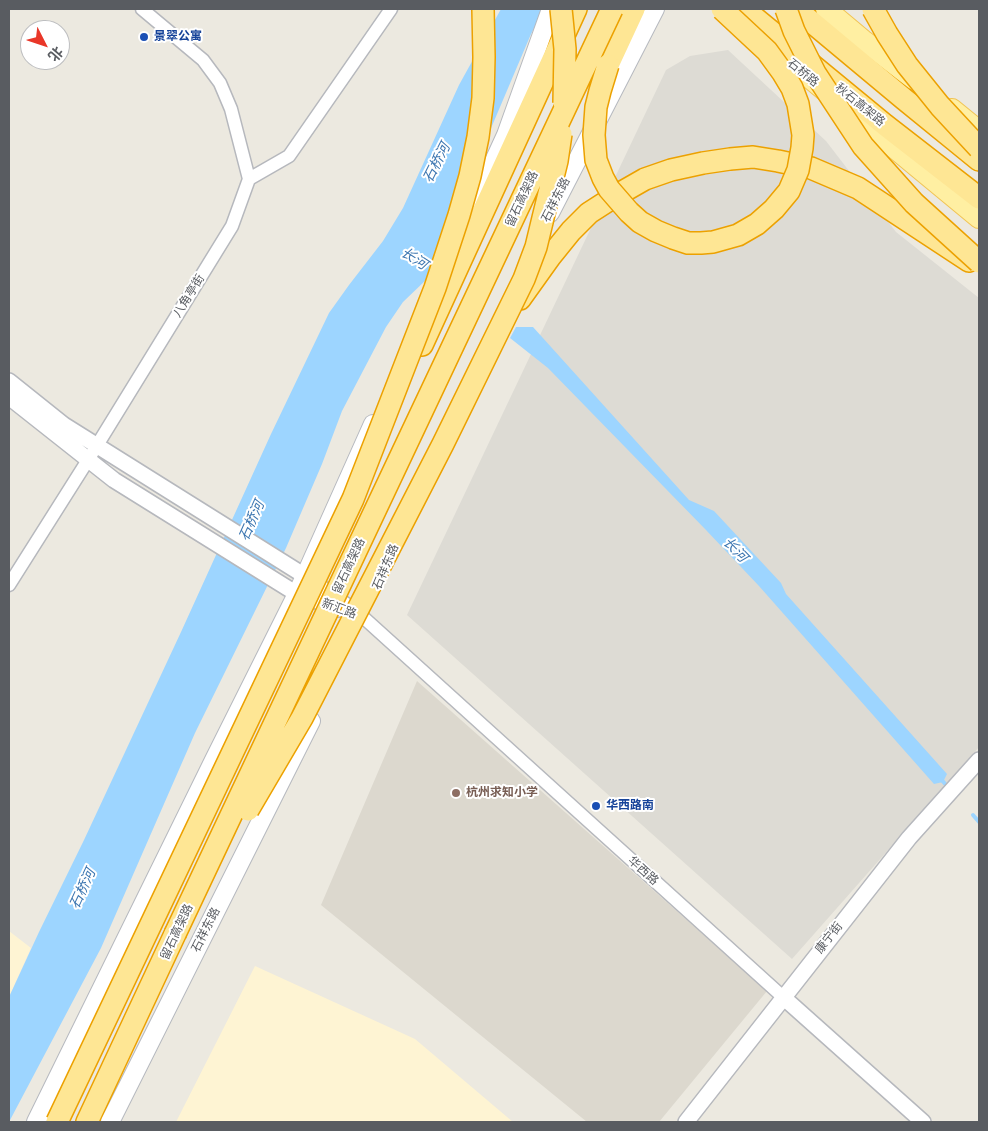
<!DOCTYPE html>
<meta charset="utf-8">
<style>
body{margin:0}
#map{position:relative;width:988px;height:1131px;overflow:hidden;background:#ece9e0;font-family:"PT Sans","Noto Sans SC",sans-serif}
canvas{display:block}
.frame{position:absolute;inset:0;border:10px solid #595c61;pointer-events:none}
.north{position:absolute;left:20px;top:20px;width:50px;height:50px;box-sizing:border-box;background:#fff;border:1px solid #bdbec0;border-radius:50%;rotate:131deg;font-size:14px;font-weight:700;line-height:20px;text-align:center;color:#595c61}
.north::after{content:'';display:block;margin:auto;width:18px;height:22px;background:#e93729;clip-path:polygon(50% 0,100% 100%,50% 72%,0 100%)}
</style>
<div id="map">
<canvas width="988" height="1131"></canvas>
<div class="frame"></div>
<div class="north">北</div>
</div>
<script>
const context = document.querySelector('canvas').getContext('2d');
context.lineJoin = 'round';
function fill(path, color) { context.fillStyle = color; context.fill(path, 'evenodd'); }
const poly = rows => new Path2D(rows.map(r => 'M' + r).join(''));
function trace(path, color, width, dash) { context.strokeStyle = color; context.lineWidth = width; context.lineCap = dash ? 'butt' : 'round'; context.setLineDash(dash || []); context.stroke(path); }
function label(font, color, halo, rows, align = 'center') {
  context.font = font + ' "PT Sans","Noto Sans SC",sans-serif'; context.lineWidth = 4; context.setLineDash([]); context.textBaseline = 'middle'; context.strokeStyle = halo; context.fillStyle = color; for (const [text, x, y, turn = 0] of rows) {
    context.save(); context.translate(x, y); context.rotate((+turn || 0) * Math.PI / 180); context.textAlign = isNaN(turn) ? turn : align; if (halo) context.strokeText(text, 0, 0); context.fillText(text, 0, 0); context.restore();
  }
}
const commercial = poly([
 [9,931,31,948,9,997],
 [255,966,415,1039,513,1122,176,1122]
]);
const industrial = poly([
 [728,50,826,141,896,232,979,298,979,747,792,959,407,615,666,70,690,56]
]);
const education = poly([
 [417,681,767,991,659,1122,587,1122,321,905]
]);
const water = poly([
 [501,9,544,9,531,34,427,279,403,302,386,327,342,411,322,464,286,548,195,733,101,948,9,1122,9,997,39,932,84,840,181,632,271,434,329,313,349,285,383,241,403,208,459,85],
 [516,327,533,327,689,500,714,511,781,583,786,594,947,774,943,782,934,784,759,586,706,530,548,368,510,338]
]);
const stream = poly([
 [940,778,946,785],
 [973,815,979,822]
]);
const minor = poly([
 [249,179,289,156,391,9],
 [9,585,88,460,232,226,249,179,231,109,220,83,203,60,142,9],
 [364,618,783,997]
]);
const tertiary = poly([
 [9,381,64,425,305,576,362,617],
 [9,397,114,480,297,594,339,609],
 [783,997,923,1122],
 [686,1122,909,838,979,760]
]);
const secondary = poly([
 [550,213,655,9],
 [461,233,506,135,551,9],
 [36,1122,214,760,297,594,373,424],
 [110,1122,311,721]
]);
const primary = poly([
 [826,9,863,40,915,80],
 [766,42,979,218],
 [952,109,979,131]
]);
const trunk = poly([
 [744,9,885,125,979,198],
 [796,9,904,99,979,160],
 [608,65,634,9],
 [520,299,550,257,571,231,589,213,617,195,645,179,671,170,703,163,730,159,753,157,778,161,811,168,858,188,969,261],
 [422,345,576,9],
 [87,1122,175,934]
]);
const trunkBridge = poly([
 [561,9,565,49,564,103],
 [786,9,794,31,815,73,863,146,914,203,979,262],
 [873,9,887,34,907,65,940,106,979,148],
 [608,65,600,91,596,107,594,135,596,160,603,178,609,189,629,212,640,222,656,231,673,238,688,243,701,243,713,242,738,235,757,224,774,209,789,191,798,170,802,148,803,135,798,104,792,88,783,73,767,51,722,9],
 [248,810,302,718,443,444,524,279,536,247,543,218,557,161,561,134],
 [175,934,612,9],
 [57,1122,353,499,435,288,459,215,470,176,478,137,483,98,484,57,483,9]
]);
const markers = [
 [144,37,5,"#1a4fb4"],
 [456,793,5,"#8d6e63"],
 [596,806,5,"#1a4fb4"]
];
const transitNames = [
 ["景翠公寓",154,37],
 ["华西路南",606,806]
];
const streetNames = [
 ["石桥路",803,73,39],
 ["秋石高架路",860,105,39],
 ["留石高架路",522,199,-65],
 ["石祥东路",556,200,-63],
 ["八角亭街",189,296,-58],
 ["留石高架路",349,566,-65],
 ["石祥东路",386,567,-67],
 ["新汇路",339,609,20],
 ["华西路",643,871,42],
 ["石祥东路",206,930,-63],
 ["留石高架路",177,932,-65],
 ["康宁街",829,938,-52]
];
const educationNames = [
 ["杭州求知小学",466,793]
];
const waterNames = [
 ["石桥河",437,163,-63],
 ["长河",414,259,33],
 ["石桥河",252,521,-66],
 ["长河",735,550,46],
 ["石桥河",83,889,-65]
];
fill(commercial, '#fef4d3');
fill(industrial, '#dddbd4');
fill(education, '#dcd8ce');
fill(water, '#9dd5ff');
trace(stream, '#9dd5ff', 4);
trace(minor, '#b6b8bd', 15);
trace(tertiary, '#b6b8bd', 18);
trace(secondary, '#b6b9bf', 20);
trace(primary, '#f1c454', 22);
trace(trunk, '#eca100', 24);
trace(minor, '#fff', 12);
trace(tertiary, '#fff', 15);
trace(secondary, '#fff', 18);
trace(primary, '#ffefa2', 20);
trace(trunk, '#fee694', 21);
trace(trunkBridge, '#eca100', 24, []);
trace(trunkBridge, '#fee694', 21);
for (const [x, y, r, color] of markers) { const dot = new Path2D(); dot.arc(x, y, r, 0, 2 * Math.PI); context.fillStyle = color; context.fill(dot); trace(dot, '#fff', 2); }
label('bold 12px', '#164399', '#fff', transitNames, 'left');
label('12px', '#595c61', '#fff', streetNames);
label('bold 12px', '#785e54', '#fff', educationNames, 'left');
label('italic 14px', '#3b75b0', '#fff', waterNames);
</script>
